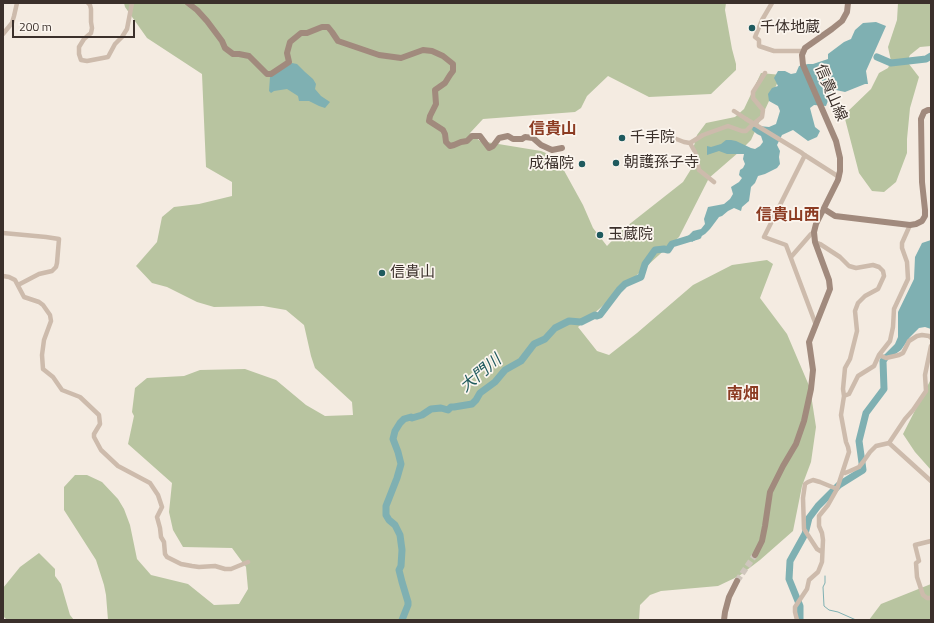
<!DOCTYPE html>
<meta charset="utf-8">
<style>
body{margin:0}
#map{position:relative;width:934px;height:623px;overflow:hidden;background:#f4ebe1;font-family:"Titillium Web",sans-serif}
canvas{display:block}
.frame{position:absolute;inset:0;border:4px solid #3b302b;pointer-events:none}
.scale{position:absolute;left:12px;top:20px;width:123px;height:18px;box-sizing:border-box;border:2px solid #3b302b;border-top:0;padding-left:5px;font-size:12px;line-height:14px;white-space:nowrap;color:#3b302b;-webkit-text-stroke:3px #fbf5ee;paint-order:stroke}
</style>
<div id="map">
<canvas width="934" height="623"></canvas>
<div class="frame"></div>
<div class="scale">200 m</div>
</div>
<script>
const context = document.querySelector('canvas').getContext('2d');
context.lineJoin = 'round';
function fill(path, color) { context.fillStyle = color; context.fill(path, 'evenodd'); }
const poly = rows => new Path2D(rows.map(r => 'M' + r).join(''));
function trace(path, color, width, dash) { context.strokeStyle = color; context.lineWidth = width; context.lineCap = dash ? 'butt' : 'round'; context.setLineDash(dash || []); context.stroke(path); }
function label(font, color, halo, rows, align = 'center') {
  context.font = font + ' "Titillium Web","Noto Sans JP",sans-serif'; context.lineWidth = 3.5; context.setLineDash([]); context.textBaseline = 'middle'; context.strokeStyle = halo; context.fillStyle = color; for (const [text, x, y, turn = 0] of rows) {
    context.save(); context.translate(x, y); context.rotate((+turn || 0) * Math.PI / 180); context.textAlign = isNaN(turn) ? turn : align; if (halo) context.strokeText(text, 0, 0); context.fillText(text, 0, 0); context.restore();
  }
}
const green = poly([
 [124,3,726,3,725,10,732,49,736,64,736,70,711,94,649,97,608,76,587,96,581,108,575,112,483,119,470,133,480,141,541,151,553,156,561,165,583,205,593,228,607,246,622,230,683,182,693,166,693,149,697,135,706,123,735,117,744,109,761,73,781,75,751,140,739,152,709,178,679,237,598,310,578,327,597,351,609,355,637,333,693,285,732,265,767,260,773,264,760,298,787,334,810,388,816,427,811,462,802,486,793,531,760,560,739,576,718,586,661,591,650,595,640,605,639,620,108,620,106,595,104,585,96,560,64,510,64,487,75,475,87,475,102,482,118,499,124,509,130,525,137,559,151,575,188,584,214,605,239,604,248,589,246,567,232,548,183,547,173,530,169,512,172,483,128,444,134,416,132,412,135,388,147,378,184,376,200,370,245,369,276,380,306,405,325,416,353,415,352,402,315,368,311,356,304,325,286,310,263,306,214,307,197,302,167,287,152,283,136,266,157,242,162,217,174,207,199,204,232,196,232,182,206,167,202,74,147,38,125,7],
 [898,3,931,3,931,46,920,47,910,55,909,57,909,64,919,77,910,108,907,139,907,153,896,182,884,192,872,191,859,173,844,115,871,89,879,73,888,68,891,61,888,47,897,20],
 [931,379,931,470,915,452,903,434],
 [39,553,55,569,55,576,61,584,70,615,74,620,7,620,3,616,3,588,20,567],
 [931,584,931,620,869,620,881,604]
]);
const water = poly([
 [876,22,886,26,866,71,868,84,865,84,845,92,836,90,831,93,826,106,814,105,810,108,815,127,820,131,817,137,808,141,793,130,782,135,777,145,780,151,779,157,780,164,777,168,765,174,758,176,755,183,751,187,749,201,742,207,741,211,734,208,728,211,722,216,719,217,710,229,705,234,692,242,688,238,688,236,693,231,701,229,705,224,704,219,708,207,724,204,730,199,733,194,731,187,739,182,742,178,739,175,740,170,743,168,745,164,743,159,744,154,727,154,719,151,707,155,707,146,711,147,721,144,726,140,731,140,736,141,751,148,755,149,760,146,763,142,761,136,757,134,752,130,753,127,759,126,769,127,776,124,780,111,778,106,769,101,768,94,772,88,778,86,774,78,778,71,785,71,791,74,796,73,799,66,808,64,813,64,828,59,828,54,844,42,851,39,855,30,863,23],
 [292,63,297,64,305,72,313,79,316,84,315,89,321,96,330,102,325,108,319,106,309,101,299,101,298,96,287,89,274,91,271,93,269,91,270,77],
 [931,240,931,329,925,327,919,328,910,337,901,350,894,355,887,356,885,355,885,354,895,344,898,337,898,312,914,279,915,257,922,243]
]);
const stream = poly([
 [825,576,825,583,823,587,824,606,829,610,838,612,856,620]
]);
const river = poly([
 [877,57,891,63,926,59,931,56],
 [402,620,408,605,408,602,402,582,399,570,401,566,402,550,400,535,395,525,389,520,386,515,386,506,397,478,401,464,398,452,393,439,395,431,400,423,404,419,411,417,412,418,422,415,431,409,441,408,448,410,451,407,454,407,472,404,476,400,480,393,495,382,505,370,521,361,534,344,545,339,555,328,569,321,581,322,595,315,597,316,600,315,619,290,625,284,641,277,645,264,655,250,664,249,668,250,672,244,698,236],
 [800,620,800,606,789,579,790,561,805,534,809,518,818,506,839,485,863,470,859,441,866,413,884,389,883,361,885,358]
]);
const secondaryTunnel = poly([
 [737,581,755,555]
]);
const street = poly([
 [88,3,90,5,91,9,91,22,92,28,91,33,84,39,79,47,79,54,81,60,87,61,108,57,115,44,122,37,127,29,132,3],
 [772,3,762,20,755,37,759,40,759,46,774,51,803,51],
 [3,34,12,23,14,16,17,3],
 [734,111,746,119],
 [658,132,684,142,690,143,703,135,728,126,742,131,746,131,751,126,762,117,763,110,753,98,753,92,765,73],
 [690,143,695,152,699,170,714,182],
 [803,154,839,177],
 [805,155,764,237,786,245,816,325],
 [3,233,46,237,59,239,57,263,56,267,52,271,39,274,18,285],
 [791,257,811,234,814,232],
 [3,276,9,277,15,280,24,297,39,302,43,305,50,315,51,321,44,340,42,355,43,369,53,377,62,390,80,397,99,415,100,424,94,434,94,437,101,450,118,466,150,483,158,495,162,507,157,517,160,528,161,537,164,542,165,554,167,557,181,564,192,566,199,567,215,566,225,569,231,569,248,562],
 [879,355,886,358,899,355,903,353,909,341,917,336,922,335,929,336,931,338],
 [844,396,849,394,858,376,874,366,879,355,890,341,893,327,894,309,908,279,907,262,902,248,902,243,910,225],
 [889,443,931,481],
 [843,472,845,473,850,471,859,467,863,462,870,452,876,446,889,443,905,419,913,410,926,391,925,375,931,346],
 [931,541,915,545,919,561,916,563,917,577,923,595,927,598,931,598],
 [822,552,817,549,804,529,803,498,805,484,808,482,813,480,820,482,837,489],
 [797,620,795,612,795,607,807,589,809,580,818,572,822,562,823,540,822,533,819,526,819,516,828,505,837,489,849,452,848,447,846,442,841,415,844,396,843,389,845,368,850,359,857,331,855,311,858,303,865,296,878,289,884,276,883,271,879,267,873,265,856,268,849,266,840,257,820,244,815,242]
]);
const secondary = poly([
 [188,3,197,10,207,21,222,41,225,48,233,54,239,54,249,56,267,74,271,74,289,62,287,53,290,42,301,33,307,33,322,27,328,27,332,32,338,41,379,55,401,58,423,50,432,51,443,56,453,64,453,71,450,75,445,83,435,90,436,104,430,116,429,121,443,130,445,134,446,142,450,146,454,145,461,142,467,141,472,136,480,136,489,148,493,146,499,138,508,136,513,139,522,139,525,137,533,138,541,145,552,150,562,148],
 [824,209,835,216,910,225,916,224,922,221,925,216,925,210,922,182,921,119,924,112,928,110,931,110],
 [755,555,762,541,765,526,770,492,783,466,796,444,804,421,811,389,813,370,809,342,830,289,829,280,815,242,814,232,816,224,838,180,840,171,840,158,836,141,803,65,802,55,805,48,832,29,842,21,847,12,848,3],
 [724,620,725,612,729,597,737,581]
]);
const streetBridge = poly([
 [746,119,802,153]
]);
const markers = [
 [752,28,4,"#1f5a5e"],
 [622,138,4,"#1f5a5e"],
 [616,163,4,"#1f5a5e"],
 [582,164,4,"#1f5a5e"],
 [600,235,4,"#1f5a5e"],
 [382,273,4,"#1f5a5e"]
];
const poiNames = [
 ["千体地蔵",760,28],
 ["千手院",630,138],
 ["朝護孫子寺",624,163],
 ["成福院",574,164,"right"],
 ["玉蔵院",608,235],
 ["信貴山",390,273]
];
const streetNames = [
 ["信貴山線",830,93,67]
];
const neighbourhoodNames = [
 ["信貴山",553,130],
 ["信貴山西",788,216],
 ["南畑",743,395]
];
const waterNames = [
 ["大門川",481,374,-40]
];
fill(green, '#b8c4a0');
fill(water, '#7fb0b2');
trace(stream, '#7fb0b2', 1);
trace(river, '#7fb0b2', 7);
trace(secondaryTunnel, '#cfc6bd', 6, [6, 3]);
trace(street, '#cdbbac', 4.5);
trace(secondary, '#a18a7d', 6);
trace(streetBridge, '#cdbbac', 4.5);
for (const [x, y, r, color] of markers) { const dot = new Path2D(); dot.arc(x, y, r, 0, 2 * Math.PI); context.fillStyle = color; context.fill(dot); trace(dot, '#fbf5ee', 1.5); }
label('15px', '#3b302b', '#fbf5ee', poiNames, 'left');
label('15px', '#3b302b', '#fbf5ee', streetNames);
label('bold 16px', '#8c3b22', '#fbf5ee', neighbourhoodNames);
label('italic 16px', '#1f5a5e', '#fbf5ee', waterNames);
</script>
